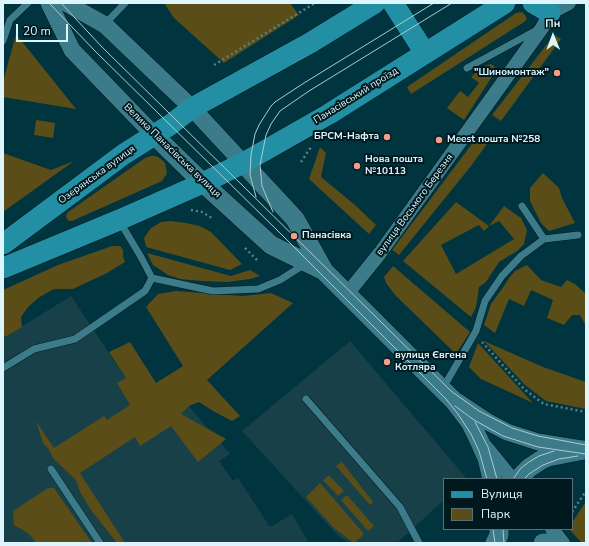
<!DOCTYPE html>
<meta charset="utf-8">
<style>
body{margin:0}
#map{position:relative;width:589px;height:546px;overflow:hidden;background:#00343e;font-family:"Nunito Sans",sans-serif}
canvas{display:block}
.frame{position:absolute;inset:0;border:4px solid #ddf6fd;pointer-events:none}
.legend{position:absolute;left:443px;top:478px;width:130px;height:52px;box-sizing:border-box;background:#00191f;border:1px solid #587178;margin:0;padding:5px 7px;list-style:none;font-size:12px;color:#ddf6fd}
.legend li{display:flex;align-items:center;gap:8px;height:20px}
.legend b{width:20px;border:1px solid #587178}
.north{position:absolute;left:533px;top:16px;width:40px;height:40px;-webkit-text-stroke:3px #00191f;paint-order:stroke;rotate:359deg;font-size:11px;font-weight:700;line-height:16px;text-align:center;color:#ddf6fd}
.north::after{content:'';display:block;margin:auto;width:14px;height:18px;background:#ddf6fd;clip-path:polygon(50% 0,100% 100%,50% 72%,0 100%)}
.scale{position:absolute;left:16px;top:24px;width:52px;height:18px;box-sizing:border-box;border:2px solid #ddf6fd;border-top:0;padding-left:5px;font-size:12px;line-height:14px;white-space:nowrap;color:#ddf6fd;-webkit-text-stroke:3px #00191f;paint-order:stroke}
</style>
<div id="map">
<canvas width="589" height="546"></canvas>
<div class="frame"></div>
<ul class="legend">
<li><b style="height:5px;background:#228fa4"></b>Вулиця</li>
<li><b style="height:11px;background:#5a4d18"></b>Парк</li>
</ul>
<div class="north">Пн</div>
<div class="scale">20 m</div>
</div>
<script>
const context = document.querySelector('canvas').getContext('2d');
context.lineJoin = 'round';
function fill(path, color) { context.fillStyle = color; context.fill(path, 'evenodd'); }
const poly = rows => new Path2D(rows.map(r => 'M' + r).join(''));
function trace(path, color, width, dash) { context.strokeStyle = color; context.lineWidth = width; context.lineCap = dash ? 'butt' : 'round'; context.setLineDash(dash || []); context.stroke(path); }
function label(font, color, halo, rows, align = 'center') {
  context.font = font + ' "Nunito Sans",sans-serif'; context.lineWidth = 4; context.setLineDash([]); context.textBaseline = 'middle'; context.strokeStyle = halo; context.fillStyle = color; for (const [text, x, y, turn = 0] of rows) {
    context.save(); context.translate(x, y); context.rotate((+turn || 0) * Math.PI / 180); context.textAlign = isNaN(turn) ? turn : align; if (halo) context.strokeText(text, 0, 0); context.fillText(text, 0, 0); context.restore();
  }
}
const built = poly([
 [71,296,153,419,183,399,230,454,219,461,233,481,238,478,270,527,292,514,309,543,3,543,3,338],
 [350,341,467,479,444,479,444,500,397,543,348,543,337,535,242,431]
]);
const green = poly([
 [164,3,290,3,299,15,224,63,174,18],
 [522,12,525,15,527,19,524,22,411,94,407,87,516,13],
 [16,34,76,109,3,97,3,82],
 [554,35,561,39,501,121,492,115],
 [491,64,495,67,493,75,464,120,447,108,460,91,468,97,479,83,471,77,482,67],
 [36,120,55,123,53,138,34,135],
 [478,136,489,141,471,166,399,255,392,250],
 [320,147,326,153,321,177,355,205,376,225,369,234,309,179],
 [3,153,51,170,74,161,3,212],
 [151,156,156,156,161,159,165,163,167,173,162,181,72,221,69,221,67,219,66,216,68,212,145,158],
 [543,173,559,188,562,198,575,223,549,231,541,223,530,201,530,188],
 [456,202,489,226,504,206,521,218,527,230,524,244,517,251,499,262,486,282,479,287,476,307,471,317,403,261],
 [499,221,514,239,456,274,441,245,479,225,484,231,489,226],
 [171,221,186,223,200,226,211,232,242,264,230,270,146,247,144,238,151,228,161,222],
 [112,246,120,246,123,250,123,256,125,262,107,273,73,289,54,289,38,298,28,307,21,317,22,327,3,338,3,290,58,265],
 [147,253,231,276,250,270,260,276,250,279,228,282,201,281,180,279,168,275,153,265],
 [527,265,541,280,561,287,567,280,575,284,586,294,586,326,580,315,572,315,564,325,547,318,553,300,531,290,524,306,509,299,495,333,484,325,491,304,504,286,509,278,515,271],
 [393,266,470,332,456,354,396,296,386,283,384,277],
 [176,291,243,296,271,293,293,303,207,380,240,416,232,421,213,411,199,402,189,406,181,414,226,439,198,462,171,426,140,446,135,437,80,473,125,543,117,543,91,510,80,492,76,480,53,458,48,448,43,443,36,421,54,448,104,416,107,420,130,405,117,383,126,378,109,352,130,342,156,383,183,366,146,307,158,294],
 [484,341,543,367,586,382,586,409,546,401,525,385],
 [478,343,533,403,481,379,469,367],
 [342,462,373,502,370,505,336,466],
 [329,475,344,491,338,496,323,480],
 [320,483,364,534,354,543,335,529,306,497],
 [48,488,54,488,92,543,35,543,35,541,28,533,14,525,13,511],
 [347,495,374,526,368,531,341,500],
 [586,501,586,543,582,543,569,529,572,529,572,523]
]);
const path = poly([
 [214,65,315,3],
 [301,162,311,147],
 [191,210,202,212,212,218],
 [245,248,257,260],
 [482,342,524,389,544,404,586,412],
 [572,512,586,491]
]);
const service = poly([
 [105,24,125,3],
 [3,41,10,20,28,3],
 [467,68,535,31],
 [522,206,544,239,578,235],
 [120,222,141,257,152,278,213,291,258,289,280,280,305,264],
 [3,368,34,349,75,339,145,291,152,278],
 [443,388,476,331,485,301,502,276,521,256,544,239],
 [306,399,400,507,419,543],
 [51,469,100,543]
]);
const minor = poly([
 [347,294,380,253,542,28,550,13,569,3],
 [486,447,512,479],
 [552,529,563,543]
]);
const tertiary = poly([
 [49,3,72,50,154,135],
 [66,3,105,25,192,108,243,163],
 [458,402,488,422,507,432,538,442,581,449]
]);
const secondary = poly([
 [154,135,203,183,271,245,324,271],
 [243,163,295,219,324,271,454,401,470,422,478,438,487,458,492,479],
 [518,479,529,468,541,460,548,457,584,450],
 [495,543,499,535,499,529],
 [543,543,553,543]
]);
const primary = poly([
 [393,3,425,53],
 [533,3,550,13],
 [3,244,124,154,170,125,192,108,310,43,375,3],
 [3,268,119,220,203,183,243,163,329,114,505,3]
]);
const tram = poly([
 [49,3,96,52,281,234,446,399,458,414,471,434,479,451,487,479],
 [61,3,102,47,451,391,479,411,512,428,538,436,586,445],
 [256,197,250,175,251,155,255,134,259,125,271,106,275,102,304,83,434,3],
 [273,212,262,186,260,165,266,135,271,124,280,111,309,91,452,3],
 [455,406,474,420,503,436,538,447,586,454],
 [475,422,488,447,497,479],
 [513,479,521,468,529,462,539,456,554,451],
 [524,479,529,474,543,465,559,459,578,456],
 [493,529,495,543],
 [503,529,504,543]
]);
const markers = [
 [557,73,4,"#f49e88"],
 [387,137,4,"#f49e88"],
 [439,140,4,"#f49e88"],
 [357,166,4,"#f49e88"],
 [294,236,4,"#f49e88"],
 [387,362,4,"#f49e88"]
];
const poiNames = [
 ["\"Шиномонтаж\"",549,73,"right"],
 ["БРСМ-Нафта",379,137,"right"],
 ["Meest пошта №258",447,140],
 ["Нова пошта",365,160],
 ["№10113",365,172],
 ["Панасівка",302,236],
 ["вулиця Євгена",395,356],
 ["Котляра",395,368]
];
const streetNames = [
 ["Панасівський проїзд",356,96,-32],
 ["Велика Панасівська вулиця",172,151,44],
 ["Озерянська вулиця",97,175,-36],
 ["вулиця Восьмого Березня",415,205,-54]
];
fill(built, '#184049');
fill(green, '#5a4d18');
trace(service, '#05191d', 8);
trace(minor, '#05191d', 15);
trace(tertiary, '#05191d', 18);
trace(secondary, '#05191d', 20);
trace(primary, '#05191d', 22);
trace(path, '#578189', 2.5, [2, 3]);
trace(service, '#3c7b8a', 7);
trace(minor, '#3c7b8a', 14);
trace(tertiary, '#3c7b8a', 17);
trace(secondary, '#3c7b8a', 19);
trace(primary, '#228fa4', 21);
trace(tram, '#accbd3', 1);
for (const [x, y, r, color] of markers) { const dot = new Path2D(); dot.arc(x, y, r, 0, 2 * Math.PI); context.fillStyle = color; context.fill(dot); trace(dot, '#00191f', 1.5); }
label('bold 10px', '#ddf6fd', '#00191f', poiNames, 'left');
label('10px', '#ddf6fd', '#00191f', streetNames);
</script>
